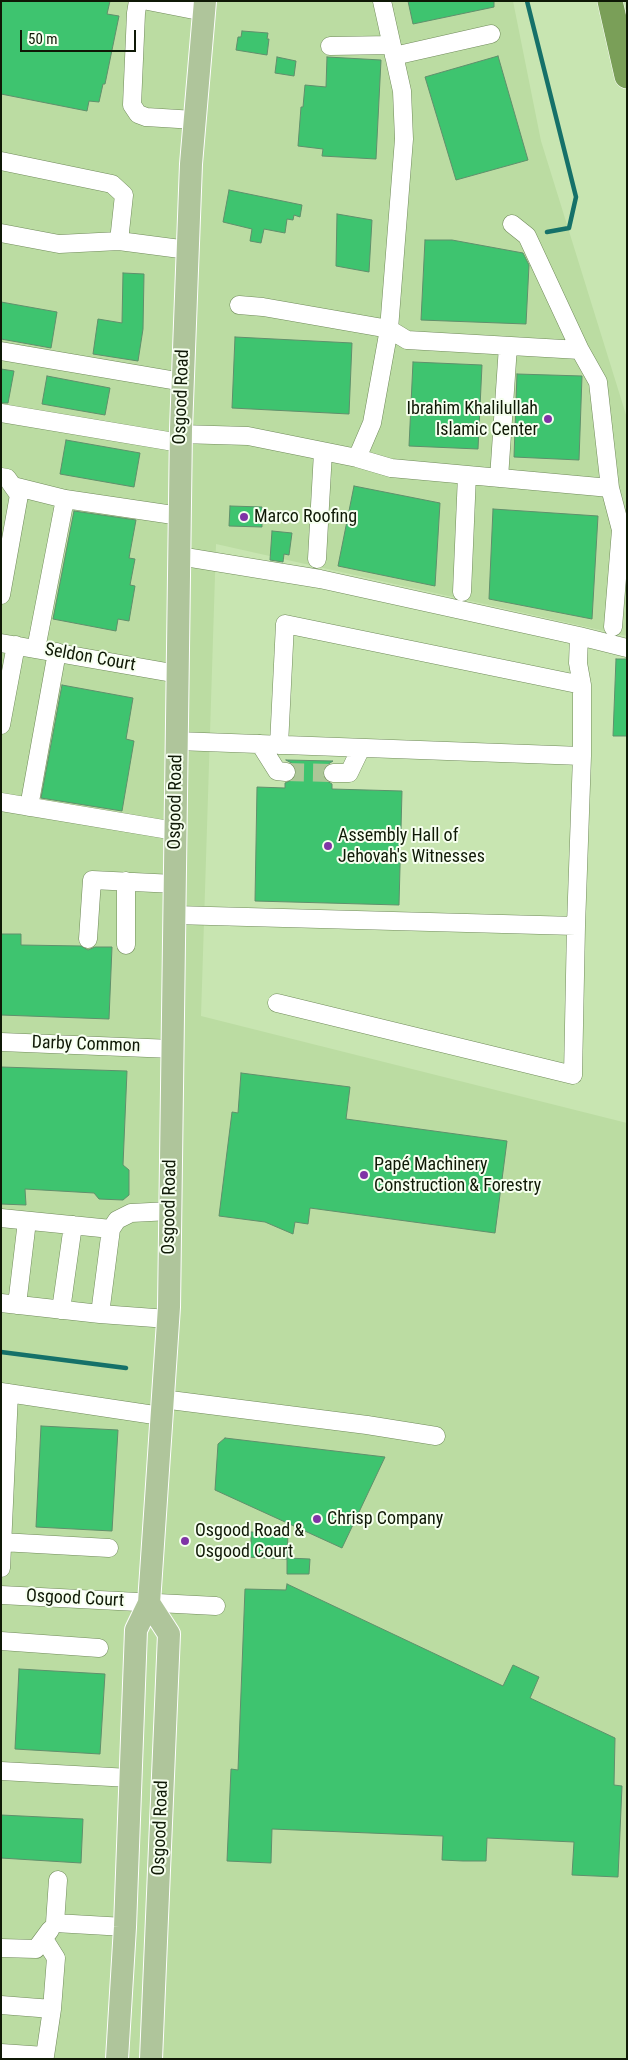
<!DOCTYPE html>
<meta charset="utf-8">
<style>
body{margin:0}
#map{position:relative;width:628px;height:2060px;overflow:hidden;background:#c8e5b1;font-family:"Roboto Condensed",sans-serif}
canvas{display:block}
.frame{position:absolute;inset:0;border:2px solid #0f1906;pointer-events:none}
.scale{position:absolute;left:20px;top:30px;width:116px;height:22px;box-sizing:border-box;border:2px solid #0f1906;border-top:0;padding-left:6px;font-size:15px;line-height:18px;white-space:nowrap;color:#0f1906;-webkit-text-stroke:4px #f6ffef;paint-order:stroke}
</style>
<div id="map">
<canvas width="628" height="2060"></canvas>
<div class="frame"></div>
<div class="scale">50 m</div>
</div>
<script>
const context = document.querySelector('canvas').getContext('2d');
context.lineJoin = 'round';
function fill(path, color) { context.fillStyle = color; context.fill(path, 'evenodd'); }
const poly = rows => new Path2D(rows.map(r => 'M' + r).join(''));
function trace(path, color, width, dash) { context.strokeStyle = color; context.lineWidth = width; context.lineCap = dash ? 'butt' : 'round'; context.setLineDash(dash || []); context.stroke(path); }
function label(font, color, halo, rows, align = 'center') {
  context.font = font + ' "Roboto Condensed",sans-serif'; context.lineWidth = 4; context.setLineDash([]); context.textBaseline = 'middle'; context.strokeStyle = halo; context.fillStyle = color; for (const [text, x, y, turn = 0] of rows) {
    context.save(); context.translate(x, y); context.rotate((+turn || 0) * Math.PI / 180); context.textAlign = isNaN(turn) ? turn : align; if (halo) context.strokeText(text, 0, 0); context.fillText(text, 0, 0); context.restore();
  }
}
const built = poly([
 [1,1,513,1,541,141,627,418,627,636,216,544,201,1016,627,1123,627,2059,1,2059]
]);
const stream = poly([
 [527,1,576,197,569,228,547,232],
 [1,1352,126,1368]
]);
const building = poly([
 [1,1,110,1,107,14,119,16,105,84,103,84,99,102,89,101,87,111,1,94,1,1],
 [408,1,494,1,494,7,413,24,408,1],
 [242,31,268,33,267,39,269,39,267,55,236,50,238,37,241,37,242,31],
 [498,56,528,160,456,180,425,77,498,56],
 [277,57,296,61,294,76,275,73,277,57],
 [327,57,381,60,376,159,322,156,323,149,298,146,301,107,303,107,305,85,326,87,327,57],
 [229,190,302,205,300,217,294,215,293,220,287,219,285,233,264,229,261,243,250,241,252,229,223,222,229,190],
 [337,214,372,220,369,272,336,266,337,214],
 [425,240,452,240,523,253,529,265,526,324,421,320,425,240],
 [123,273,144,274,143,329,138,361,93,354,98,319,122,323,123,273],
 [1,302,57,312,51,348,1,339,1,302],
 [235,337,352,343,349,414,232,408,235,337],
 [413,362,482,365,478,449,409,446,413,362],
 [1,369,14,371,8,403,1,403,1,369],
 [517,374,582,376,579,460,514,457,517,374],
 [47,376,110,388,105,415,42,404,47,376],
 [66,440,140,453,134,487,60,474,66,440],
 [354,486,440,503,435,586,338,566,354,486],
 [230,506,262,507,262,527,229,526,230,506],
 [493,509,598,516,592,619,489,599,493,509],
 [74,511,136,520,129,558,135,559,130,585,135,586,129,621,118,619,116,631,53,619,74,511],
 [272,531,292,533,289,555,284,554,283,562,270,560,272,531],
 [616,659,627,659,627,736,613,736,616,659],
 [62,685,133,698,126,739,134,741,122,811,41,798,62,685],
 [286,760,333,761,324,767,322,773,324,779,332,784,332,789,402,791,399,905,255,901,257,787,285,788,285,783,294,779,297,773,293,764,286,760],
 [1,934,21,934,21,945,81,946,88,950,95,947,112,947,109,1019,1,1015,1,934],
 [1,1067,127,1071,123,1165,129,1170,129,1195,123,1200,99,1199,94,1193,25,1189,26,1205,1,1204,1,1067],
 [241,1073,350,1087,346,1119,507,1141,495,1233,310,1208,308,1224,295,1222,293,1234,265,1222,219,1216,232,1112,238,1113,241,1073],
 [41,1426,118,1430,112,1531,36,1527,41,1426],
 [225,1438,385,1457,342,1548,215,1490,218,1444,225,1438],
 [251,1532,288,1533,287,1559,246,1557,247,1544,251,1544,251,1532],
 [287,1558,310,1559,309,1574,287,1574,287,1558],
 [287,1584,503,1686,513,1665,539,1677,530,1698,615,1738,614,1785,622,1786,618,1877,572,1875,574,1842,487,1838,486,1861,463,1861,442,1860,443,1836,272,1829,271,1863,227,1861,231,1769,238,1770,245,1589,286,1590,287,1584],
 [19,1669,105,1674,100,1754,15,1749,19,1669],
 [1,1815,83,1819,81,1863,1,1858,1,1815]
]);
const minorTunnel = poly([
 [286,772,333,773]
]);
const minor = poly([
 [138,1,136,13,132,105,138,114,146,117,195,120],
 [148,1,204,12],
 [330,46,392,45],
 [394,56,491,34],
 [1,161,112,184,124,195,119,241,188,250],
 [1,233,59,244,119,241],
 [239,305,263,307,389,329,407,340,580,350,527,236,512,224],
 [580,350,598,382,610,488,621,530,613,627],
 [1,351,183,382],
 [1,413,180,443],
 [180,434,248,436,357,458,391,468,610,488],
 [357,458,372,423,389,329,404,139,402,91,382,1],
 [1,477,7,478,19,495,1,595],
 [499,478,508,346],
 [13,486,65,499,180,516],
 [179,556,320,579,579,636,627,648],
 [317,559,323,452],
 [462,592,467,475],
 [1,643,178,674],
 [36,649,65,499],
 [1,725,16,645],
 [177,741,582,756],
 [260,744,277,771,286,772],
 [279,745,285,624,582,685],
 [333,773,349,773,361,748],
 [1,802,175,831],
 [29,807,57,652],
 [174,915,576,926],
 [88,939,92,880,175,884],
 [126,945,126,881],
 [277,1003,573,1075,576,926,582,756,582,685,578,663,579,636],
 [1,1042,172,1049],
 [1,1218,111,1229],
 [1,1303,100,1314,111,1229,117,1220,131,1213,170,1211],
 [17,1305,27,1221],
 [61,1310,73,1225],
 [100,1314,168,1319],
 [1,1392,161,1416],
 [162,1399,367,1425,436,1436],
 [1,1542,109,1548],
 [1,1568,9,1393],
 [1,1595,216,1606],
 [1,1641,99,1648],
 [1,1771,130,1778],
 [58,1880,55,1923,125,1927],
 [1,1948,36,1949,50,1930],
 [1,2005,52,2009,56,1958,44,1939],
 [1,2053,45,2056,52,2009]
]);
const major = poly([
 [149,1603,169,1634,151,2059],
 [117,2059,125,1927,136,1630,149,1603,169,1307,181,429,191,164,205,1]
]);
const highway = poly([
 [610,1,627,76]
]);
const markers = [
 [548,419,5,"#7f34a6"],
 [244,517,5,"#7f34a6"],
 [328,846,5,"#7f34a6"],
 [364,1175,5,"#7f34a6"],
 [317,1519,5,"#7f34a6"],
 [185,1541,5,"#7f34a6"]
];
const streetNames = [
 ["Osgood Road",182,397,-88],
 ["Seldon Court",90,658,10],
 ["Osgood Road",176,802,-89],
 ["Darby Common",86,1045,2],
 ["Osgood Road",170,1207,-89],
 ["Osgood Court",75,1599,3],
 ["Osgood Road",161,1828,-88]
];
const poiNames = [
 ["Ibrahim Khalilullah",538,409,"right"],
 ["Islamic Center",538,430,"right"],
 ["Marco Roofing",254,517],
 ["Assembly Hall of",338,836],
 ["Jehovah's Witnesses",338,857],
 ["Papé Machinery",374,1165],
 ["Construction & Forestry",374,1186],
 ["Chrisp Company",327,1519],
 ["Osgood Road &",195,1531],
 ["Osgood Court",195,1552]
];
fill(built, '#bbdca2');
trace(stream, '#157169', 4.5);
fill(building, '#3ec46f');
trace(building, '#60906c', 1);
trace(minorTunnel, '#acc697', 18, [18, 9]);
trace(minor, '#718b5b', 19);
trace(major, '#fff', 24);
trace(highway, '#fff', 26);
trace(minor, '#fff', 18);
trace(major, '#afc59b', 22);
trace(highway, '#7a9f58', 25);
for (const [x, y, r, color] of markers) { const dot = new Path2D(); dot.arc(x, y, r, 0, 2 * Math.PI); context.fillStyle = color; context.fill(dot); trace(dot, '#f6ffef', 2); }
label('18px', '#0f1906', '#f6ffef', streetNames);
label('18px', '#0f1906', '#f6ffef', poiNames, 'left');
</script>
